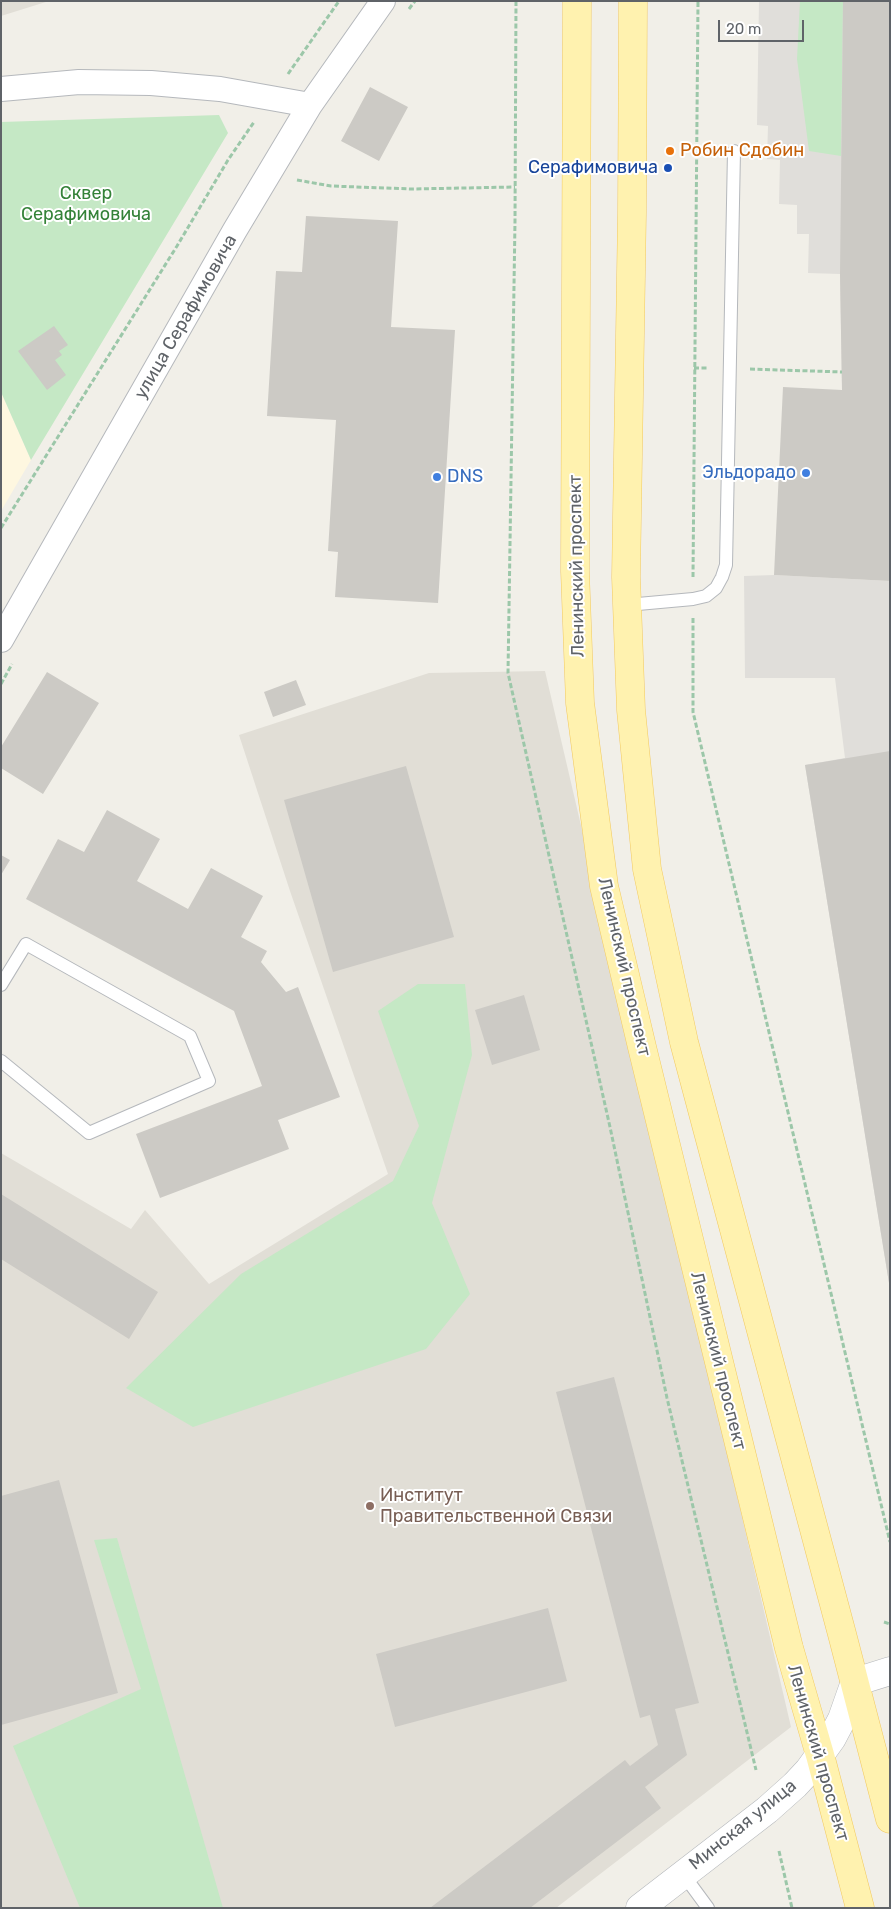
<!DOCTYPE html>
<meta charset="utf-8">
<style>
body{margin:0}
#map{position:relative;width:891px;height:1909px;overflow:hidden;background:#f1efe8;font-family:Rubik,sans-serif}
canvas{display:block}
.frame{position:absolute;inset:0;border:2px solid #5f6368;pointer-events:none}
.scale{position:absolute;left:718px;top:20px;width:86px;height:22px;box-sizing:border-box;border:2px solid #5f6368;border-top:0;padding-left:6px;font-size:15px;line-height:18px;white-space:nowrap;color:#5f6368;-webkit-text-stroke:4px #fff;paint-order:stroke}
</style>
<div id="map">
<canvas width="891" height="1909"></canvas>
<div class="frame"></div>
<div class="scale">20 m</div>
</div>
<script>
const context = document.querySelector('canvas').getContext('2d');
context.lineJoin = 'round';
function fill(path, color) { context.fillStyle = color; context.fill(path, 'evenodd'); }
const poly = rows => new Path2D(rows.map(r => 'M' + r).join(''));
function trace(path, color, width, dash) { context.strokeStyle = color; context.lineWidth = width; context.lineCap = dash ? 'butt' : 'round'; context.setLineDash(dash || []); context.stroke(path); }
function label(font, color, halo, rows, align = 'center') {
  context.font = font + ' Rubik,sans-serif'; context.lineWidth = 4; context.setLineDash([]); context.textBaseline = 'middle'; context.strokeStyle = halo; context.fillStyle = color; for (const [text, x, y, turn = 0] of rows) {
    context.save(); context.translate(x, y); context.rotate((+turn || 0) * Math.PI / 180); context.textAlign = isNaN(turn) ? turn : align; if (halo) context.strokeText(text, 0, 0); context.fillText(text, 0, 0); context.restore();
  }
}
const commercial = poly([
 [1,392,31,460,1,511]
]);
const industrial = poly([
 [759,1,890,1,842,390,840,274,808,273,809,234,797,234,797,205,779,204,780,160,767,159,768,126,757,125],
 [774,575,890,581,890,1289,805,765,845,758,835,678,745,678,744,576]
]);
const education = poly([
 [1,1,49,1,1,16],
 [545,671,791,1727,556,1908,1,1908,1,1153,131,1229,145,1210,209,1284,388,1174,290,891,239,735,429,673]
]);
const green = poly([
 [800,1,843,1,841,156,809,151,797,59],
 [219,115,228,133,31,460,1,392,1,122],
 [418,984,465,984,472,1055,432,1203,470,1294,426,1349,193,1427,126,1388,241,1274,393,1181,419,1126,378,1011],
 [117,1538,223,1908,80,1908,13,1746,141,1689,94,1540]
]);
const building = poly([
 [843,1,890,1,890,581,774,575,783,387,842,390,840,274],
 [370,87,408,107,379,161,341,141],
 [306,216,398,221,391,327,455,330,438,603,335,597,338,552,328,551,336,420,267,416,276,271,302,272],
 [54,326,68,345,59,351,62,355,55,360,66,375,47,390,18,351],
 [47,672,99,703,43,794,1,768,1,747],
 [296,680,306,705,273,717,264,692],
 [890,751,890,1283,889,1283,805,765],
 [406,766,454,937,333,972,284,800],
 [107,810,160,839,137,881,188,909,211,868,263,896,241,937,267,951,261,962,286,992,298,987,340,1097,278,1120,289,1149,160,1198,136,1134,262,1086,234,1011,26,899,58,839,84,852],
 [1,855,10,860,1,875],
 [524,995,540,1050,492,1065,475,1010],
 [1,1194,158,1292,129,1339,1,1259],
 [614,1377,699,1703,675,1709,687,1755,645,1787,661,1808,530,1908,430,1908,625,1760,630,1766,658,1745,650,1715,640,1718,556,1392],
 [59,1480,118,1693,1,1725,1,1496],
 [548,1608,567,1681,395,1727,376,1654]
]);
const path = poly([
 [516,1,515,221,508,673,610,1127,667,1398,756,1770],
 [409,9,415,1],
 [288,74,339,1],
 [297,180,331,186,412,189,515,187],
 [694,368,709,368],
 [750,369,842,372],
 [1,528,177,246,228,160,254,122],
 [693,577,698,1],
 [693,618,693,712,890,1542],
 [1,684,12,664],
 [884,1622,890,1624],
 [779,1851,792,1908]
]);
const service = poly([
 [627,605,693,599,706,596,716,588,722,577,726,565,734,151],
 [1,985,26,944,190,1036,209,1081,89,1133,1,1061],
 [683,1874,708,1908]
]);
const minor = poly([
 [1,89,79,82,151,83,220,89,310,105],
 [1,640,235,230,310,105,383,1]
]);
const tertiary = poly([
 [640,1908,767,1810,795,1785,809,1770,832,1738,842,1719,855,1682,890,1671]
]);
const primary = poly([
 [577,1,575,571,580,703,604,886,642,1047,789,1648,820,1755,860,1908],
 [633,1,632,213,626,577,631,710,647,869,684,1042,842,1634,890,1819]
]);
const markers = [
 [670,151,5,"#e8710a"],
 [668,168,5,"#1a4fb4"],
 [806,473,5,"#3f7fe0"],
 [437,477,5,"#3f7fe0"],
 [370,1506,5,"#8d6e63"]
];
const foodNames = [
 ["Робин Сдобин",680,151]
];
const transitNames = [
 ["Серафимовича",658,168]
];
const parkNames = [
 ["Сквер",86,194],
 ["Серафимовича",86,215]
];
const streetNames = [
 ["улица Серафимовича",186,317,-60],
 ["Ленинский проспект",577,566,-91],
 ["Ленинский проспект",624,967,77],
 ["Ленинский проспект",718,1361,76],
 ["Ленинский проспект",818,1753,74],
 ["Минская улица",743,1825,-39]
];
const shopNames = [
 ["Эльдорадо",796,473],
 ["DNS",447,477,"left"]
];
const educationNames = [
 ["Институт",380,1496],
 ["Правительственной Связи",380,1517]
];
fill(commercial, '#fef7e0');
fill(industrial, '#e0deda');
fill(education, '#e1ded6');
fill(green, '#c5e8c5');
fill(building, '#cccac5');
trace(service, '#b5b8bc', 14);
trace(minor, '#b5b8bc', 26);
trace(tertiary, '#b5b8bc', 29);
trace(primary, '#f2c960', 29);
trace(path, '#9cc7a9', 3, [5, 2.5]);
trace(service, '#fff', 12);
trace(minor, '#fff', 24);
trace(tertiary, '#fff', 28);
trace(primary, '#fff2af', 28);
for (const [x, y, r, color] of markers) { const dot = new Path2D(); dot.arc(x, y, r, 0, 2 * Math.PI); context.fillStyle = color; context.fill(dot); trace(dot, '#fff', 2); }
label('18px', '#c56008', '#fff', foodNames, 'left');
label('18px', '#164399', '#fff', transitNames, 'right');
label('18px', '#348238', '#fff', parkNames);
label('18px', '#5f6368', '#fff', streetNames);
label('18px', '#366cbe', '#fff', shopNames, 'right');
label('18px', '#785e54', '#fff', educationNames, 'left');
</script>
